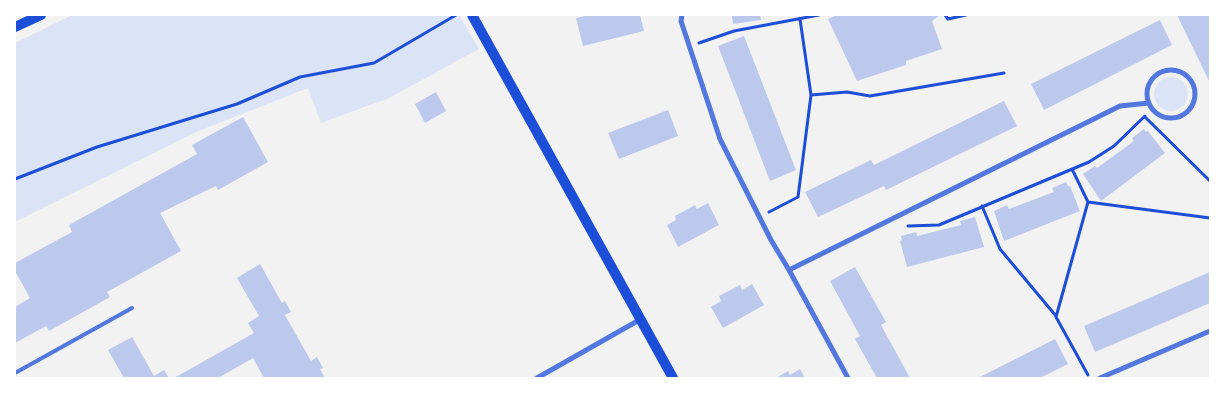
<!DOCTYPE html>
<style>
body{margin:0}
#map{position:relative;width:1225px;height:393px;overflow:hidden;background:#f2f2f2;font-family:"Alegreya Sans",sans-serif}
canvas{display:block}
.frame{position:absolute;inset:0;border:16px solid #fff;pointer-events:none}
</style>
<div id="map">
<canvas width="1225" height="393"></canvas>
<div class="frame"></div>
</div>
<script>
const context = document.querySelector('canvas').getContext('2d');
context.lineJoin = 'round';
function fill(path, color) { context.fillStyle = color; context.fill(path, 'evenodd'); }
const poly = rows => new Path2D(rows.map(r => 'M' + r).join(''));
function trace(path, color, width, dash) { context.strokeStyle = color; context.lineWidth = width; context.lineCap = dash ? 'butt' : 'round'; context.setLineDash(dash || []); context.stroke(path); }
const green = poly([
 [72,15,459,15,479,49,389,98,321,123,308,88,196,132,15,222,15,43],
 '1154 94a17 17 0 1 1 34 0a17 17 0 1 1-34 0Z'
]);
const building = poly([
 [590,15,640,15,644,31,583,46,576,18],
 [732,15,760,15,761,20,733,24],
 [837,15,940,15,932,21,942,49,906,61,906,65,857,81,828,19],
 [1177,15,1210,15,1210,83],
 [1160,20,1172,45,1044,110,1031,84],
 [744,36,796,170,770,181,718,46],
 [436,92,446,111,425,123,415,104],
 [1004,101,1017,126,886,190,884,186,818,217,805,192,871,160,874,165],
 [668,110,678,136,619,159,608,133],
 [243,117,268,162,218,190,216,186,160,213,181,251,107,292,110,297,49,331,46,326,15,343,15,307,30,298,15,271,15,263,72,232,69,225,197,154,192,145],
 [1144,129,1146,132,1148,131,1165,153,1101,201,1083,174,1095,166,1097,168,1134,141,1132,138],
 [1066,182,1068,186,1070,186,1080,211,1004,241,994,211,1007,205,1009,209,1054,192,1052,188],
 [708,203,719,225,678,247,667,225,676,220,675,216,695,205,697,209],
 [975,217,984,247,907,267,900,241,902,240,901,236,916,232,917,236,961,225,960,221],
 [260,264,282,303,285,301,291,312,285,315,311,361,317,357,323,368,320,369,325,378,264,378,253,358,218,378,174,378,254,333,248,323,259,316,237,278],
 [855,267,886,322,881,325,910,378,877,378,855,339,860,336,830,281],
 [1210,272,1210,303,1095,352,1084,326],
 [752,284,764,305,723,328,711,307,721,301,719,296,740,285,742,290],
 [132,337,154,376,164,370,169,378,124,378,108,350],
 [1055,339,1068,364,1040,378,978,378],
 [800,369,805,378,776,378,788,371,790,375]
]);
const path = poly([
 [945,15,948,19,966,15],
 [800,19,811,95,847,92,870,96,1004,73],
 [699,43,734,31,819,15],
 [1145,117,1210,181],
 [1072,169,1088,202,1056,317,1088,375],
 [15,179,97,147,237,104,300,77,374,63,456,15],
 [1088,202,1210,218],
 [982,206,1000,249,1056,316],
 [769,212,798,197,811,95],
 [908,226,939,225,1089,162,1114,146,1145,116]
]);
const service = poly([
 [15,373,132,308]
]);
const minor = poly([
 [682,15,681,21,720,139,771,240,789,270,848,378],
 '1147 94a24 24 0 1 1 48 0a24 24 0 1 1-48 0Z',
 [789,270,1120,106,1149,103],
 [537,378,641,319],
 [1100,378,1210,331]
]);
const secondary = poly([
 [472,15,673,378],
 [15,27,41,15]
]);
fill(green, '#dbe4f7');
fill(building, '#bdc9ec');
trace(path, '#1d4ed8', 3);
trace(service, '#5277de', 4);
trace(minor, '#5277de', 5);
trace(secondary, '#1d4ed8', 10);
</script>
